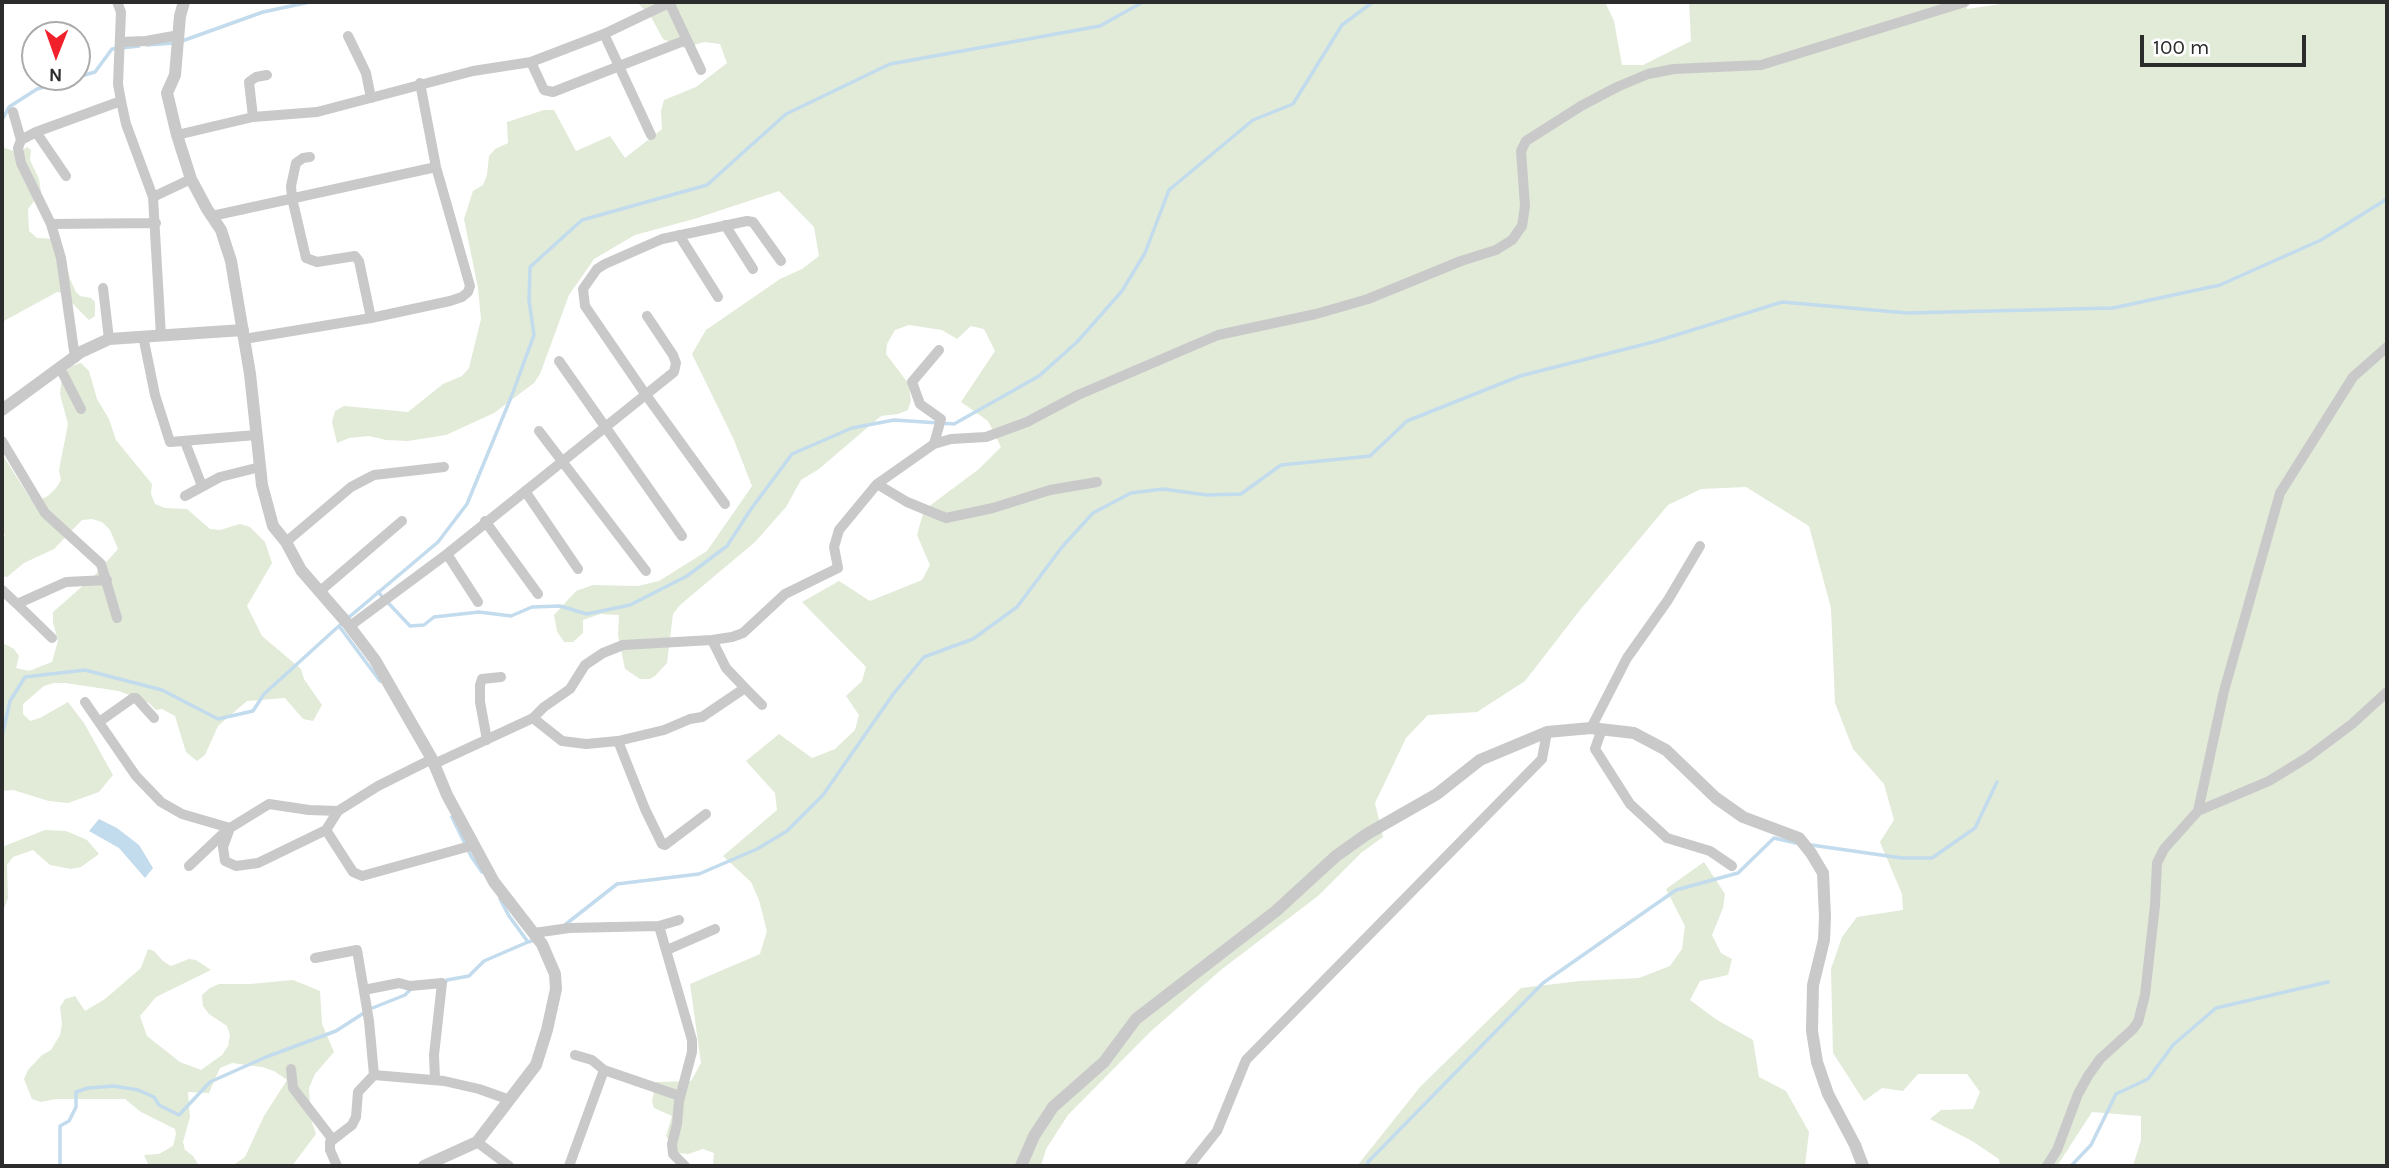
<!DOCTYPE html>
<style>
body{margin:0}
#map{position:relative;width:2389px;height:1168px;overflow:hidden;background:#fff;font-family:Karla,sans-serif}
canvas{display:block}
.frame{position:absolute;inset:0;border:4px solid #2c2c2c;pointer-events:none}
.north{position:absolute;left:21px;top:21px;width:70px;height:70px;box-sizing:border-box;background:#fff;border:2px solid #ababab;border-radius:50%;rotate:181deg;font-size:19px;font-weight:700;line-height:28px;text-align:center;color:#2c2c2c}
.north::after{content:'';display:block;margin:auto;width:24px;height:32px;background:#f0212a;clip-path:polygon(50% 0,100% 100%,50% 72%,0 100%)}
.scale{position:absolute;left:2140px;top:35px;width:166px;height:32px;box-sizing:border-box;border:4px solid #2c2c2c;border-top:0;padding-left:9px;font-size:21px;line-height:24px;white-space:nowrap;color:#2c2c2c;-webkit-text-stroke:5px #fff;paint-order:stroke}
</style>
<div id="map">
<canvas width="2389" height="1168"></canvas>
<div class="frame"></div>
<div class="north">N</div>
<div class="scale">100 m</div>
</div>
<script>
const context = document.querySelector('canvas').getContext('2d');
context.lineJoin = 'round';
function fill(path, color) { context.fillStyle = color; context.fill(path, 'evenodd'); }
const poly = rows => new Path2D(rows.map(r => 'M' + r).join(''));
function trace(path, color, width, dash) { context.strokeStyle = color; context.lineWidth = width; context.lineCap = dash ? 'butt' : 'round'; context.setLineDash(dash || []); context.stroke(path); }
const green = poly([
 [637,2,1605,2,1614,21,1622,65,1643,65,1691,41,1689,2,1966,2,1967,9,2014,2,2387,2,2387,1166,2133,1166,2141,1140,2141,1116,2092,1112,2057,1166,2000,1166,1999,1159,1972,1141,1930,1119,1941,1110,1973,1109,1980,1092,1967,1074,1918,1074,1903,1091,1882,1088,1864,1101,1833,1053,1831,969,1842,937,1857,917,1903,910,1902,894,1880,842,1894,820,1884,784,1853,749,1835,703,1831,608,1809,526,1746,487,1701,489,1668,505,1580,610,1525,681,1477,712,1428,715,1406,738,1375,803,1383,837,1361,853,1318,896,1222,969,1150,1032,1068,1115,1046,1149,1041,1166,713,1166,714,1153,703,1149,688,1154,678,1153,666,1136,672,1116,654,1108,652,1101,656,1082,691,1081,701,1063,690,984,760,954,767,931,759,900,751,882,723,856,777,810,775,793,746,761,779,734,812,758,835,749,855,730,859,715,846,696,862,681,866,667,802,602,839,581,870,601,922,580,930,565,917,535,924,510,979,469,1001,447,988,421,961,402,995,351,984,329,971,326,957,339,942,330,909,325,895,330,887,344,886,354,908,383,911,400,908,410,898,414,881,416,819,469,801,480,786,507,755,542,680,605,673,614,667,663,655,676,650,679,640,679,625,669,618,635,619,615,600,614,583,620,583,633,573,642,564,642,557,631,554,615,576,591,593,585,638,586,659,581,707,551,752,486,734,440,692,354,706,330,780,279,802,269,819,256,814,227,779,191,694,219,635,235,594,259,569,295,540,374,534,383,494,413,446,435,408,441,386,440,369,436,349,438,337,443,332,422,335,411,344,406,408,412,443,384,462,376,469,368,481,319,478,288,464,219,473,191,483,185,487,175,489,156,495,149,508,143,507,122,544,110,554,110,576,151,610,136,625,158,662,129,661,111,664,100,696,87,727,63,720,44,704,42,684,48,663,39,651,17],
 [2,147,19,153,27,147,31,150,30,160,39,179,41,192,28,209,29,231,37,238,53,239,65,256,70,279,76,292,80,296,91,298,95,302,95,316,89,320,62,293,57,292,2,322],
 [81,363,89,371,97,399,109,419,116,440,152,484,151,494,155,504,165,508,187,509,210,529,220,530,240,524,250,527,265,542,272,563,247,606,262,636,301,669,304,679,322,705,313,721,303,719,285,698,247,701,218,726,205,755,197,761,186,752,175,716,162,709,156,710,149,703,119,691,65,683,54,683,44,686,23,704,23,714,30,721,40,718,68,702,84,723,113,775,99,792,68,803,49,801,13,790,2,791,2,645,5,644,14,649,19,656,16,668,29,671,52,662,58,641,53,622,53,612,93,577,118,549,110,530,102,522,92,519,82,520,54,549,24,563,7,577,2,576,2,539,5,535,2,528,2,454,30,498,35,502,48,496,56,488,61,480,59,470,68,424,60,394,61,384,64,374,71,366],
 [45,830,66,831,87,840,99,854,81,867,71,869,50,865,33,850,13,857,7,865,8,898,2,914,2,847],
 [1704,862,1725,894,1723,908,1712,935,1721,953,1732,959,1728,975,1700,981,1690,1000,1717,1020,1753,1040,1759,1077,1786,1091,1809,1132,1805,1166,1357,1166,1420,1087,1521,988,1580,981,1639,978,1670,966,1682,949,1685,926,1666,889],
 [148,949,154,951,163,961,171,966,189,959,196,960,211,970,156,997,140,1016,147,1036,180,1062,201,1070,222,1055,228,1046,230,1035,227,1026,209,1014,203,1006,202,995,210,988,219,984,250,984,293,980,320,991,322,1024,334,1052,315,1074,309,1088,311,1119,316,1134,292,1166,232,1166,245,1157,264,1116,287,1080,274,1071,262,1067,232,1063,220,1068,209,1093,188,1092,190,1117,183,1142,185,1150,193,1156,199,1166,149,1166,144,1155,159,1154,173,1146,176,1134,175,1129,141,1112,125,1099,56,1099,41,1102,32,1099,24,1079,28,1070,42,1055,51,1050,60,1035,62,1024,60,1007,65,999,75,996,85,1011,105,999,141,968]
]);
const water = poly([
 [99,819,117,828,139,845,153,868,145,878,119,848,89,831]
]);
const stream = poly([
 [182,41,263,12,310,2],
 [147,45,174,43],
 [2,120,9,107,37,89,95,72,112,49,139,46],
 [378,592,410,626,424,625,434,617,479,612,511,616,532,607,560,606,587,614,630,605,687,576,727,546,751,509,792,454,852,428,894,420,954,424,1039,376,1077,342,1122,291,1145,253,1169,190,1253,120,1293,104,1342,25,1373,2],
 [348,618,438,542,467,504,512,395,534,335,529,300,530,267,582,220,707,185,786,114,890,64,1100,26,1143,2],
 [339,626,380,681],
 [2,736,10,701,25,677,85,670,162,690,218,719,253,711,264,694,340,625],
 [452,817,471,856,482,872],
 [1811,845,1902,858,1932,858,1975,828,1997,782],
 [500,899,509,916,528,942,535,940],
 [566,924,617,884,699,874,757,849,787,831,823,795,894,693,924,657,973,639,1017,607,1062,547,1093,513,1131,493,1163,489,1207,495,1241,494,1281,465,1370,456,1407,421,1520,376,1657,341,1782,302,1907,313,2113,308,2220,285,2321,240,2387,199],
 [445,983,447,980,469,976,484,961,528,942],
 [60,1166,60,1126,69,1121,76,1107,76,1092,88,1088,114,1086,138,1090,154,1097,159,1105,179,1115,210,1082,266,1057,336,1031,370,1009,405,995,411,989],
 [1367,1166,1368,1162,1543,983,1676,890,1738,873,1774,838,1796,843],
 [2071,1166,2091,1145,2116,1094,2148,1079,2173,1045,2216,1008,2328,982]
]);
const minor = poly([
 [117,2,121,12,118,84,121,101,126,124,153,197],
 [669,2,701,70],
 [604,34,651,135],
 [348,36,366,73,371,98],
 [120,42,146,41,179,35],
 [531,62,544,90,553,92,686,40],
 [13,112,21,140,36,132,121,101],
 [253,117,249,82,256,77,267,75],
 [36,132,66,176],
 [177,135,253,117,317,112,473,71,531,62,604,34,671,2],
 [21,140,18,148,21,163,51,224,156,223],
 [310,157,303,158,296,163,291,186,292,198,306,258,317,262,355,256,359,261,371,318],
 [212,216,436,167],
 [51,224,61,258,75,358],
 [725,225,753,269],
 [679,235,718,297],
 [103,288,109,339],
 [143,336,155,395,170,442,256,435],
 [161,336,153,197,191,179],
 [244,339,371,318,450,301,462,297,468,292,470,286,436,167,420,83],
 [559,361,682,536],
 [60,368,81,409],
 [539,431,646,571],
 [2,441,45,513,101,564,117,618],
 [185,442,202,486],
 [934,444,941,419,920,404,912,382,939,350],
 [877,484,907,502,946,518,993,508,1050,490,1097,482],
 [525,491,578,569],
 [185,496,220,477,260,467],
 [725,504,646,395,585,306,583,289,597,269,605,264,662,239,747,221,753,222,781,261],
 [485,521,538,594],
 [286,542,351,487,374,475,444,467],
 [447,554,478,602],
 [2,590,17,604,66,582,107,580],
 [319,592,402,521],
 [17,604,52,638],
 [350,626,447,554,674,372,676,363,673,355,647,316],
 [745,688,762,705],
 [85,702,136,776,161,802,182,814,230,828,269,804,309,810,338,811],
 [533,718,562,741,586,744,618,741,664,730,690,719,702,717,745,688,726,668,712,640],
 [99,722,133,698,136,698,154,718],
 [1591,728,1627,658,1668,600,1700,546],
 [1602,729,1595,749,1630,804,1667,838,1710,851,1732,866],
 [487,740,480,702,480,685,482,679,501,677],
 [618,741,645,809,662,844,665,845,706,814],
 [434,764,533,718,544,707,570,689,585,665,603,653,623,645,712,640,732,637,743,633,785,594,838,568,834,547,839,530,877,484,934,444,951,439,986,437,1027,422,1078,395,1218,335,1316,314,1368,299,1461,261,1496,250,1512,240,1522,226,1525,206,1521,151,1526,141,1581,106,1617,87,1648,74,1674,69,1761,65,1965,2],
 [2198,811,2269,781,2308,757,2352,724,2387,692],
 [230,828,223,847,225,861,236,866,258,863,326,830,338,811,378,786,432,759],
 [326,830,353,872,362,876,474,845],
 [189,866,227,830],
 [659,926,679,920],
 [534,933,569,928,659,926,692,1040,692,1052,679,1101,677,1124,672,1144,673,1154,685,1166],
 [667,950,715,929],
 [315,958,357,950,369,1021,374,1075,358,1092,356,1117,352,1125,330,1142,330,1150,337,1166],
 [364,990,399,983,410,986,442,983,434,1055,435,1079],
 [575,1055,592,1060,604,1070],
 [291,1069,293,1088,333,1140],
 [374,1075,444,1081,479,1089,510,1100],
 [477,1142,509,1166],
 [569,1166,604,1070,680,1096],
 [1189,1166,1217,1131,1246,1060,1542,759,1547,732],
 [2047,1166,2057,1150,2078,1094,2088,1076,2100,1059,2133,1029,2138,1022,2145,995,2155,905,2157,863,2164,849,2198,811,2224,691,2280,493,2353,377,2387,347]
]);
const tertiary = poly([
 [184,2,180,16,175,75,167,93,177,135,191,179,207,209,221,230,231,261,250,374,262,485,273,526,286,542,301,570,347,623,375,660,432,759,447,795,494,882,542,944,555,974,556,989,547,1030,536,1065,477,1142,424,1166],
 [2,410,81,352,109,339,243,330],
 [1021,1166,1034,1136,1053,1107,1104,1062,1136,1019,1276,911,1336,856,1367,834,1437,794,1480,760,1547,732,1591,728,1634,733,1666,750,1716,798,1743,817,1799,838,1811,853,1823,873,1825,917,1824,940,1813,985,1812,1031,1817,1062,1828,1094,1855,1145,1863,1166]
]);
fill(green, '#e1ebd8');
fill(water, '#c2dbed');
trace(stream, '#c2dbed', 3.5);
trace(minor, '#c9c9c9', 10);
trace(tertiary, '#c9c9c9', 12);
</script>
